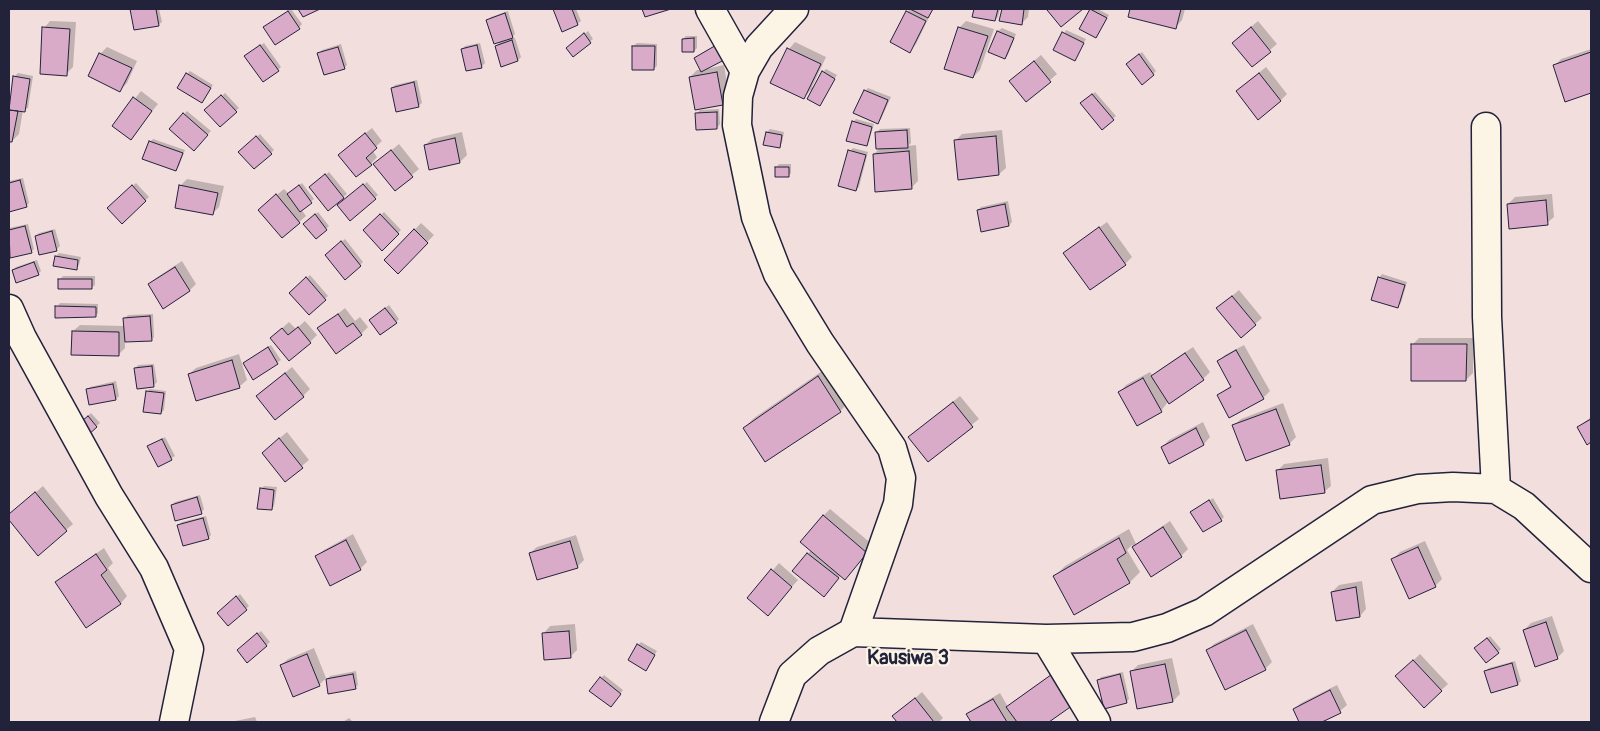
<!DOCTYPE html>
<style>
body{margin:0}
#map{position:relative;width:1600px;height:731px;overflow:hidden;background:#f2dedd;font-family:Pangolin,sans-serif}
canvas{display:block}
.frame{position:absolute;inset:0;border:10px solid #22223b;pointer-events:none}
</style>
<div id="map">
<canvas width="1600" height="731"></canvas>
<div class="frame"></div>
</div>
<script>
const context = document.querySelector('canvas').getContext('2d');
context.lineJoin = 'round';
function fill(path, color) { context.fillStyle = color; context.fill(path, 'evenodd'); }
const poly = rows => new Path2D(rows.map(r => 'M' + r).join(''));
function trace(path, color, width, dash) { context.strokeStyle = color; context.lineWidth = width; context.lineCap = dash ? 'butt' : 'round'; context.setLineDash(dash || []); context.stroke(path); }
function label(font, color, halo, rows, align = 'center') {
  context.font = font + ' Pangolin,sans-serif'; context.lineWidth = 4.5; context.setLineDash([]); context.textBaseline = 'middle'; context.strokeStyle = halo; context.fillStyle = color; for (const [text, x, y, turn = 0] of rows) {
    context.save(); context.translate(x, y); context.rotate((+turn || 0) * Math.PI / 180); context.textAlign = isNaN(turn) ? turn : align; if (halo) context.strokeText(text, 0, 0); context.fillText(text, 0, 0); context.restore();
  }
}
const shadow = poly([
 [131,9,159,9,162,22,158,25,135,29],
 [291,9,302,24,299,28,264,27],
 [555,9,576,9,581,21,577,24,563,30],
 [910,9,933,9,916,44,910,51,907,12],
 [975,9,1000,9,998,17,995,20,973,16],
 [1003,9,1029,9,1028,17,1021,24,1001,20],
 [1092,9,1098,9,1109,15,1096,37],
 [1131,9,1185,9,1182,20,1176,27,1130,16],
 [508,11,515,34,510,39,515,38,521,57,518,60,496,46,502,40,488,20,491,17],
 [50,21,76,22,73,67,66,74,44,28],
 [966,21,994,29,980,70,973,77,946,68,960,27],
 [1258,21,1277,44,1252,65,1240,36],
 [1002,28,1016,34,1008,55,1005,58,990,52,998,31],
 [1066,30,1086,39,1075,59,1055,50],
 [588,31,593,39,573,55,571,45],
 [686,36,697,36,697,48,694,51,683,39],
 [721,42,706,69,724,65,729,97,722,104,690,77,697,70,701,70,695,58],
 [795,42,826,57,812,87,813,88,804,97,789,49],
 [264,43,281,67,278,70,249,53],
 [480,43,485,63,482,66,462,49,465,46],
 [637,43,657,44,657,66,653,69,633,46],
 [341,44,347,65,344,68,319,53,322,50],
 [107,47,137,61,127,83,120,90,100,54],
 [1591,49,1591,92,1566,101,1554,66,1561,59],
 [1142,52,1156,71,1153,74,1131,61],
 [1041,55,1057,74,1027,100,1017,75],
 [1266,67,1287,94,1280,101,1244,85],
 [826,69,837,75,820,104,823,72],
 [190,71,213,85,202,102,187,74],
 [18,73,33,76,28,108,23,110,19,134,12,141,9,141,9,102,11,103,15,76],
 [417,80,422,103,418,106,392,88,395,85],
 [868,88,891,97,881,119,878,122,865,91],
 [141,91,158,104,130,138,113,126],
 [1095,92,1116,116,1102,128,1085,101],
 [225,93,239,108,220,125,206,110],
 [719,109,720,124,717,128,696,114,700,110],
 [187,111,211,131,194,150,171,129],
 [856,119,874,124,869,141,866,144,853,122],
 [372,128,382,141,372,150,377,157,371,164,347,148],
 [910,128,911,143,908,146,916,145,918,181,911,188,874,154,880,148,877,132,880,129],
 [770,129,784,132,782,143,779,146,767,132],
 [1002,130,1006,168,999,174,955,141,962,134],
 [462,132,467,155,460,162,430,169,425,145,432,139],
 [260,134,274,150,254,168,243,149],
 [153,139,185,150,179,166,176,170,150,142],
 [399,144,419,169,395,189,382,158],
 [853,148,868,152,859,187,856,190,850,151],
 [779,164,791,164,791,173,788,176,776,167],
 [329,172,347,194,328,209,314,184],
 [23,178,29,203,26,206,9,210,9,181],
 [187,179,224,186,219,207,212,214,180,186],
 [367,182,378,195,350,219,342,202],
 [136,183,149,197,122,222,109,208],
 [302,183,314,199,301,209,306,216,283,236,267,203,284,189,289,194],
 [1552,194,1554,217,1547,223,1508,204,1515,197],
 [1008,201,1012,222,1009,225,978,210,981,207],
 [318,212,329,226,316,238,308,221],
 [384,212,401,230,382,249,365,230],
 [1107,222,1132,257,1125,264,1065,253,1072,247],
 [421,223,434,235,398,272,386,260],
 [28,224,34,249,31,252,11,257,9,247,9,228],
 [55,229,60,246,57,249,36,236,39,233],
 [345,239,363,262,360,265,329,252],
 [59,253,81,257,79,265,76,268,56,256],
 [37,260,41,271,38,274,13,270,16,267],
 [182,261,196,284,190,290,164,307,149,284,156,278],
 [1382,274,1407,282,1401,303,1398,306,1379,278],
 [310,275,328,296,309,313,291,293],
 [63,276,95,276,95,285,91,288,60,279],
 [1239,290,1262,318,1255,324,1218,308],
 [60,303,98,304,98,313,95,316,57,307],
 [389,305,399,319,396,322,370,320],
 [345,308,355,321,360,317,368,327,361,334,319,329],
 [153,314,154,337,151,340,125,341,125,348,118,355,73,331,80,325,125,326,125,318,128,315],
 [305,321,317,335,310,342,271,338,289,322,296,329],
 [1419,338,1473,338,1473,373,1466,380,1412,345],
 [271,345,281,360,253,378,244,363],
 [1244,345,1270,391,1263,398,1218,395,1232,385,1219,361,1225,355],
 [1193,347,1210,372,1203,379,1167,403,1161,411,1120,392,1126,385,1150,372,1153,376,1159,370],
 [239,354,247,380,240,386,197,400,189,374,196,368],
 [154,364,157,382,154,385,135,369,138,365],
 [292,367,310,389,303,396,257,396],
 [828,367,850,401,840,411,766,460,744,428,754,418],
 [116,381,119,396,116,399,90,404,87,390,90,387],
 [150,389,166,391,164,410,161,413,147,392],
 [960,396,979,419,928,460,916,431],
 [1283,403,1296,437,1289,444,1234,425,1241,419],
 [91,413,100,423,87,434,78,425],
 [1591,417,1591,441,1587,443,1578,427],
 [1203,422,1210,437,1204,444,1170,462,1162,447,1169,440],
 [287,432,309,460,285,480,270,446],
 [165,437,175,456,158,466,148,447],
 [1328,458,1331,486,1324,492,1277,471,1284,464],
 [43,486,73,524,38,554,9,518,9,515],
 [264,486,277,487,274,506,271,509,261,489],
 [200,495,204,509,201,513,172,505,175,502],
 [1213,498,1224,517,1221,520,1192,512],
 [830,509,873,545,851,571,841,575,830,588,808,554,811,550,823,516],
 [206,516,211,535,208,538,179,525,182,522],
 [1170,521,1188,549,1181,556,1151,575,1132,545,1127,550,1140,572,1130,582,1055,576,1065,566,1129,529,1136,544],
 [353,534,367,562,360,569,317,556,324,550],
 [576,535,584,560,577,567,530,553,537,547],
 [1425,541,1442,579,1435,586,1393,559,1400,552],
 [104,548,113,563,108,568,127,596,121,603,87,626,57,582,64,576],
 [779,563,798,580,774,607,749,598],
 [1362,581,1366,609,1360,616,1332,592,1339,585],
 [240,594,249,606,228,625,221,610],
 [1552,616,1564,651,1557,658,1524,630,1531,623],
 [575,624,577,650,570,657,544,633,550,626],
 [1253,624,1272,662,1265,669,1208,650,1214,644],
 [261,631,270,642,247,661,241,647],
 [1490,636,1501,649,1498,652,1478,645],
 [641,642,657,651,646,669,638,645],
 [314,648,326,678,320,684,294,695,281,665,288,659],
 [1420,654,1448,684,1424,706,1397,676],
 [1172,658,1180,694,1173,701,1138,708,1131,672,1138,665],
 [1515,661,1521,681,1518,684,1486,671,1489,668],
 [1062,667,1075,702,1047,722,972,722,968,714,975,708,1000,693,1008,707,1014,701],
 [356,671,358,685,355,688,327,679,330,676],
 [1123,672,1129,699,1126,702,1098,681,1101,677],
 [604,675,623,690,614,703,601,678],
 [1337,685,1347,705,1340,711,1319,722,1301,722,1294,709,1301,703],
 [922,692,943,718,939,722,898,722,894,717],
 [255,717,257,722,230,722],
 [349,718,353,722,343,722]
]);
const building = poly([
 [130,9,156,9,159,26,134,30,130,9],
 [298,9,320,9,303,17,298,9],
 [553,9,572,9,578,25,562,32,553,9],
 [642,9,671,9,645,17,642,9],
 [910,9,933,9,928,18,910,9],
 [974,9,998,9,995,21,972,17,974,9],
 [1002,9,1024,9,1022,25,999,21,1002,9],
 [1049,9,1083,9,1061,27,1047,10,1049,9],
 [1090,9,1107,18,1096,38,1079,29,1090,9],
 [1130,9,1181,9,1176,29,1128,17,1130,9],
 [288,11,300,29,275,45,263,27,288,11],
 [906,11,926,21,910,53,890,42,906,11],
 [505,13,513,38,494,44,486,20,505,13],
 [42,27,70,29,67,76,40,74,42,27],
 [958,27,988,36,973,78,944,69,958,27],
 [1251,27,1271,52,1252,67,1232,43,1251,27],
 [997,31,1014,38,1005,59,988,52,997,31],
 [1062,32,1084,43,1075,61,1053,50,1062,32],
 [584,33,591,43,573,57,566,48,584,33],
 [694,38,694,52,682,52,682,39,694,38],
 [512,40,518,61,501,67,495,46,512,40],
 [718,44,726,59,701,72,694,58,718,44],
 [260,45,279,71,263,82,244,56,260,45],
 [477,45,482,68,466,71,461,49,477,45],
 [632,46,655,46,654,70,632,70,632,46],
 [338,47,345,69,324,75,317,53,338,47],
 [787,48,821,64,804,99,770,83,787,48],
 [1591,52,1591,93,1565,102,1553,65,1591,52],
 [99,53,132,68,120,92,88,76,99,53],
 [1139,54,1154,75,1142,85,1126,64,1139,54],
 [1034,61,1051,82,1026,102,1009,81,1034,61],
 [822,71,835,79,820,106,807,99,822,71],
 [717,72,723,105,695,110,689,77,717,72],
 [186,73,211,88,202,103,177,88,186,73],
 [1259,73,1281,101,1258,120,1236,91,1259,73],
 [13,76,30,79,25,112,9,110,13,76],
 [414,82,419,107,396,112,391,88,414,82],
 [864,90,888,100,878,124,853,113,864,90],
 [1092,94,1114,120,1102,130,1080,103,1092,94],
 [221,95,237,112,220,127,204,110,221,95],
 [133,97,152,111,131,140,112,126,133,97],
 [9,110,18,111,12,142,9,142,9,110],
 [717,112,717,129,696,130,695,113,717,112],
 [183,113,208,135,194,151,169,129,183,113],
 [852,121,872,127,867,146,846,141,852,121],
 [907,130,908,148,876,149,875,132,907,130],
 [766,132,782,135,780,148,763,145,766,132],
 [365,133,377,148,366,158,372,165,356,177,338,155,365,133],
 [256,136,272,154,254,169,238,152,256,136],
 [996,136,999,175,958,180,954,140,996,136],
 [455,138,460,163,429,170,424,145,455,138],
 [149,141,183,153,176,171,142,159,149,141],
 [391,150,413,177,395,191,373,164,391,150],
 [848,150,866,155,856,191,838,186,848,150],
 [909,151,912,189,875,192,873,154,909,151],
 [775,167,789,167,789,177,775,177,775,167],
 [325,174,344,198,328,211,309,187,325,174],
 [20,180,27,207,9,212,9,183,20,180],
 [363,184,376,199,350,221,337,205,363,184],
 [132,185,146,201,122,224,107,208,132,185],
 [179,185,218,193,213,215,175,208,179,185],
 [299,185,312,203,300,212,287,194,299,185],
 [276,194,300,223,282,238,258,210,276,194],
 [1546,200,1548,225,1509,229,1507,204,1546,200],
 [1005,204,1009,226,981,232,977,210,1005,204],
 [315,214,327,230,316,239,303,224,315,214],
 [380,214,399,234,382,251,363,230,380,214],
 [25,226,32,253,10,258,9,230,25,226],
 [1099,227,1126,265,1090,290,1063,253,1099,227],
 [414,229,428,243,398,274,384,260,414,229],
 [52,231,57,251,39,255,35,236,52,231],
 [341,241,361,266,345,280,325,255,341,241],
 [55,256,78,260,77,270,53,266,55,256],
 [34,262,39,275,16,283,12,270,34,262],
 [175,267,190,291,163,309,148,284,175,267],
 [306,277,326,300,309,315,289,293,306,277],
 [1378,277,1405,285,1398,308,1371,300,1378,277],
 [58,279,92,279,92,289,58,289,58,279],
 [1232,296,1256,325,1241,338,1216,308,1232,296],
 [55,306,96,307,96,317,55,318,55,306],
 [385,308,397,323,380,335,369,320,385,308],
 [338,314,347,327,353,323,362,335,336,354,317,328,338,314],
 [150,316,152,341,125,342,123,318,150,316],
 [298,327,311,343,289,361,270,338,282,328,288,335,298,327],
 [72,331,119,332,119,356,71,355,72,331],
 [1411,344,1467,344,1466,381,1411,381,1411,344],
 [268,347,278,364,253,380,243,363,268,347],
 [1236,350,1264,399,1229,418,1217,395,1231,387,1217,361,1236,350],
 [1185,353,1204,380,1169,404,1151,376,1185,353],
 [232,360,240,388,196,401,188,374,232,360],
 [152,366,154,387,137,389,134,368,152,366],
 [285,373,304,397,275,420,256,396,285,373],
 [818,376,841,412,765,462,743,428,818,376],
 [1143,378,1162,412,1137,426,1118,392,1143,378],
 [113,384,116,400,89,405,86,389,113,384],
 [146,391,164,393,161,414,143,412,146,391],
 [953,402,973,427,928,462,908,437,953,402],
 [1276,409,1290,445,1246,461,1232,425,1276,409],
 [88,416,97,427,87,436,77,425,88,416],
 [1591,419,1591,442,1587,445,1577,427,1591,419],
 [1196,428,1204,445,1169,464,1161,447,1196,428],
 [279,438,303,468,285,482,262,453,279,438],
 [162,439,172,460,158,467,147,446,162,439],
 [1321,465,1325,493,1280,499,1276,470,1321,465],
 [260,488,274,490,272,510,257,509,260,488],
 [35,492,67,531,38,556,9,520,9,514,35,492],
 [197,497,202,514,175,521,171,505,197,497],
 [1209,500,1222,521,1203,532,1190,512,1209,500],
 [823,515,867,553,845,580,800,542,823,515],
 [203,518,209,539,183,546,177,525,203,518],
 [1163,527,1182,557,1151,577,1132,547,1163,527],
 [1119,538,1126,553,1117,559,1130,583,1074,615,1053,576,1119,538],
 [346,540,361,570,330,586,315,556,346,540],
 [570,541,578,568,537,580,529,553,570,541],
 [1418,547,1436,587,1409,599,1391,559,1418,547],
 [807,553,839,578,824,597,792,571,807,553],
 [96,554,107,570,101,575,121,604,86,628,55,582,96,554],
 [771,569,792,587,768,616,747,598,771,569],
 [1356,587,1360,617,1336,621,1331,592,1356,587],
 [236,596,247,610,228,626,217,613,236,596],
 [1546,622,1558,659,1535,667,1523,630,1546,622],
 [1246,630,1266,670,1225,690,1206,650,1246,630],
 [569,631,571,658,544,660,542,633,569,631],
 [257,633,267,646,247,663,237,650,257,633],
 [1487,638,1499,653,1486,663,1474,648,1487,638],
 [637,644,655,655,646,671,628,660,637,644],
 [307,654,320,686,293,697,280,665,307,654],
 [1413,660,1442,691,1424,708,1395,676,1413,660],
 [1512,663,1518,685,1491,693,1484,671,1512,663],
 [1165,664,1173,702,1137,709,1130,671,1165,664],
 [1055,672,1076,703,1049,722,1017,722,1006,707,1055,672],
 [353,674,356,689,328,694,326,679,353,674],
 [1120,674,1127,703,1104,709,1097,680,1120,674],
 [600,677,621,694,611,707,589,691,600,677],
 [1330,690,1341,713,1322,722,1299,722,1293,709,1330,690],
 [915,698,934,722,897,722,892,716,915,698],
 [993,699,1007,722,971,722,966,714,993,699]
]);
const street = poly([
 [710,9,745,71],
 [794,9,759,47,745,71,738,96,737,125,756,217,778,274,820,343,892,448,901,478,898,504,853,632],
 [1486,127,1487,317,1496,489],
 [9,309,22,338,109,496,154,568,189,649,174,722],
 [1046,639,1096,722],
 [774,722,792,675,819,651,853,632,1046,639,1133,637,1167,628,1204,612,1372,500,1418,489,1453,487,1496,489,1524,506,1591,568]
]);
const quarterNames = [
 ["Kausiwa 3",908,659]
];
fill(shadow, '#0003');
fill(building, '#daaac9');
trace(building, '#22223b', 1);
trace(street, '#22223b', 31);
trace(street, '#fcf5e5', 28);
label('bold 20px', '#22223b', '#fcf5e5', quarterNames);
</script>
